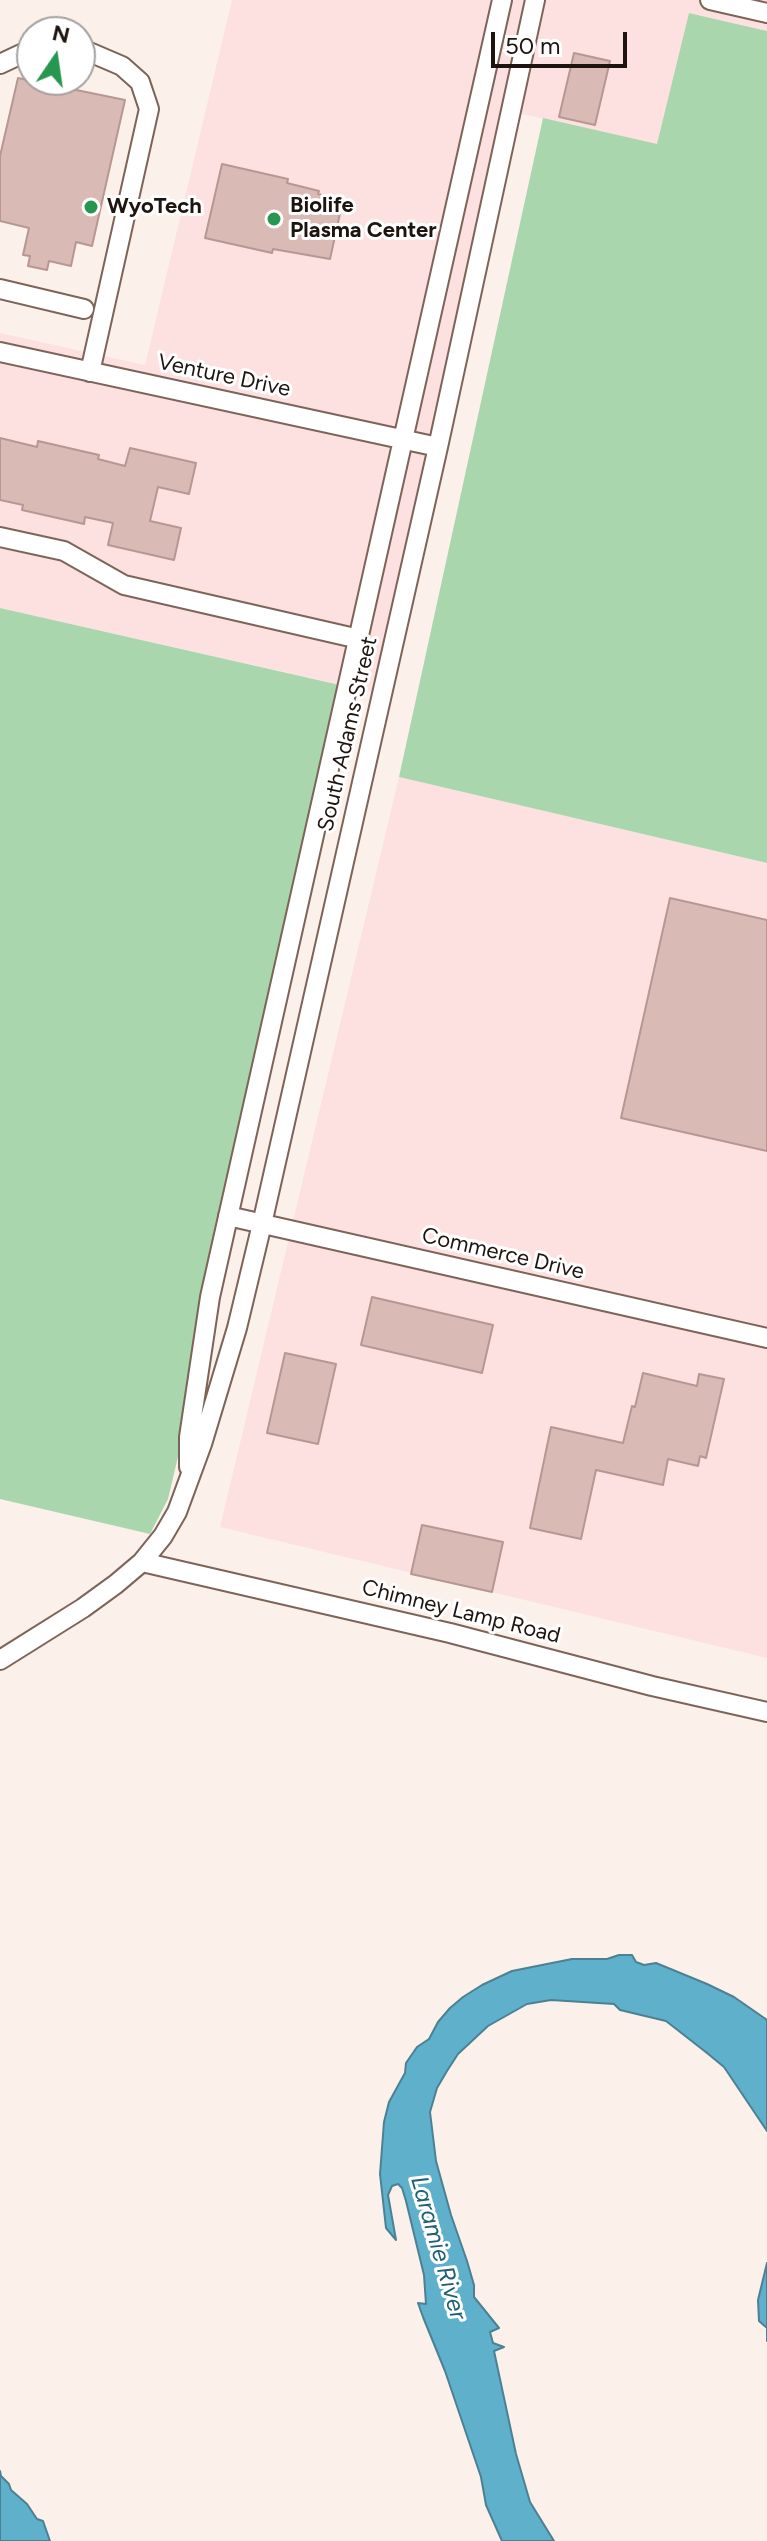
<!DOCTYPE html>
<style>
body{margin:0}
#map{position:relative;width:767px;height:2541px;overflow:hidden;background:#fcf0ea;font-family:Figtree,sans-serif}
canvas{display:block}
.north{position:absolute;left:16px;top:16px;width:80px;height:80px;box-sizing:border-box;background:#fff;border:2px solid #a5a19f;border-radius:50%;rotate:13deg;font-size:22px;font-weight:700;line-height:32px;text-align:center;color:#1e140f}
.north::after{content:'';display:block;margin:auto;width:28px;height:36px;background:#279650;clip-path:polygon(50% 0,100% 100%,50% 72%,0 100%)}
.scale{position:absolute;left:491px;top:32px;width:136px;height:36px;box-sizing:border-box;border:4px solid #1e140f;border-top:0;padding-left:10px;font-size:24px;line-height:28px;white-space:nowrap;color:#1e140f;-webkit-text-stroke:6px #fff;paint-order:stroke}
</style>
<div id="map">
<canvas width="767" height="2541"></canvas>
<div class="north">N</div>
<div class="scale">50 m</div>
</div>
<script>
const context = document.querySelector('canvas').getContext('2d');
context.lineJoin = 'round';
function fill(path, color) { context.fillStyle = color; context.fill(path, 'evenodd'); }
const poly = rows => new Path2D(rows.map(r => 'M' + r).join(''));
function trace(path, color, width, dash) { context.strokeStyle = color; context.lineWidth = width; context.lineCap = dash ? 'butt' : 'round'; context.setLineDash(dash || []); context.stroke(path); }
function label(font, color, halo, rows, align = 'center') {
  context.font = font + ' Figtree,sans-serif'; context.lineWidth = 6; context.setLineDash([]); context.textBaseline = 'middle'; context.strokeStyle = halo; context.fillStyle = color; for (const [text, x, y, turn = 0] of rows) {
    context.save(); context.translate(x, y); context.rotate((+turn || 0) * Math.PI / 180); context.textAlign = isNaN(turn) ? turn : align; if (halo) context.strokeText(text, 0, 0); context.fillText(text, 0, 0); context.restore();
  }
}
const commercial = poly([
 [232,0,767,0,767,31,689,13,658,145,518,113,391,696,0,608,0,333,145,365],
 [399,777,767,863,767,1658,220,1527]
]);
const green = poly([
 [689,13,767,31,767,863,399,777,543,118,657,144],
 [0,608,340,685,200,1295,181,1444,168,1499,150,1534,0,1499]
]);
const water = poly([
 [619,1955,632,1955,636,1962,644,1965,656,1963,707,1984,734,1997,767,2020,767,2131,724,2067,707,2053,666,2021,620,2010,614,2004,551,2000,527,2004,488,2026,458,2054,447,2071,437,2088,430,2112,436,2161,451,2215,467,2261,474,2285,474,2297,499,2328,490,2332,493,2343,504,2347,494,2351,516,2454,530,2502,554,2541,502,2541,486,2505,481,2477,445,2371,423,2317,418,2303,426,2304,424,2275,406,2201,402,2188,398,2184,392,2186,388,2195,396,2240,386,2228,380,2174,384,2122,389,2102,405,2073,406,2063,417,2047,429,2039,438,2022,450,2008,463,1997,482,1985,512,1971,572,1959,607,1959,619,1955],
 [767,2263,767,2341,767,2328,759,2321,758,2300,767,2263],
 [0,2471,1,2476,9,2484,11,2490,27,2504,37,2519,43,2521,50,2541,0,2541,0,2471]
]);
const building = poly([
 [574,53,610,61,595,125,559,117,574,53],
 [18,78,125,100,92,246,76,242,71,266,49,261,47,270,28,266,30,256,23,255,29,228,0,221,0,156,18,78],
 [222,164,288,179,287,183,319,191,318,194,343,200,330,259,273,249,272,253,205,238,222,164],
 [0,438,37,447,38,441,99,455,98,459,125,466,130,448,196,463,189,494,158,487,150,521,181,528,174,560,108,545,113,523,85,517,84,524,22,510,23,505,0,500,0,438],
 [670,898,767,920,767,1151,621,1118,670,898],
 [372,1297,493,1325,482,1373,361,1345,372,1297],
 [285,1353,336,1364,318,1444,267,1433,285,1353],
 [643,1373,697,1386,699,1374,724,1379,706,1458,700,1456,698,1466,668,1459,663,1485,596,1470,581,1539,530,1528,551,1427,623,1443,632,1406,635,1407,643,1373],
 [422,1525,503,1542,492,1592,411,1574,422,1525]
]);
const minor = poly([
 [710,0,767,13],
 [80,48,122,66,140,82,149,109,90,372],
 [0,64,32,49],
 [0,289,84,309],
 [0,352,438,447],
 [0,537,64,551,124,585,359,639],
 [228,1216,767,1338],
 [189,1467,189,1437,210,1297,502,0],
 [142,1562,450,1633,652,1686,767,1712],
 [0,1660,83,1608,116,1584,142,1562,163,1536,177,1512,202,1444,237,1328,262,1224,438,447,535,0]
]);
const markers = [
 [91,207,8,"#279650"],
 [274,219,8,"#279650"]
];
const poiNames = [
 ["Biolife",290,206],
 ["Plasma Center",290,231],
 ["WyoTech",107,207]
];
const streetNames = [
 ["Venture Drive",224,376,12],
 ["South Adams Street",348,734,-77],
 ["Commerce Drive",503,1254,13],
 ["Chimney Lamp Road",461,1612,14]
];
const waterNames = [
 ["Laramie River",438,2248,74]
];
fill(commercial, '#fce1e0');
fill(green, '#aad6ae');
fill(water, '#5fb0cb');
trace(water, '#4c8193', 2);
fill(building, '#dabab5');
trace(building, '#b69792', 2);
trace(minor, '#7d6458', 22);
trace(minor, '#fff', 18);
for (const [x, y, r, color] of markers) { const dot = new Path2D(); dot.arc(x, y, r, 0, 2 * Math.PI); context.fillStyle = color; context.fill(dot); trace(dot, '#fff', 3); }
label('bold 22px', '#1e140f', '#fff', poiNames, 'left');
label('22px', '#1e140f', '#fff', streetNames);
label('italic 24px', '#206074', '#fff', waterNames);
</script>
